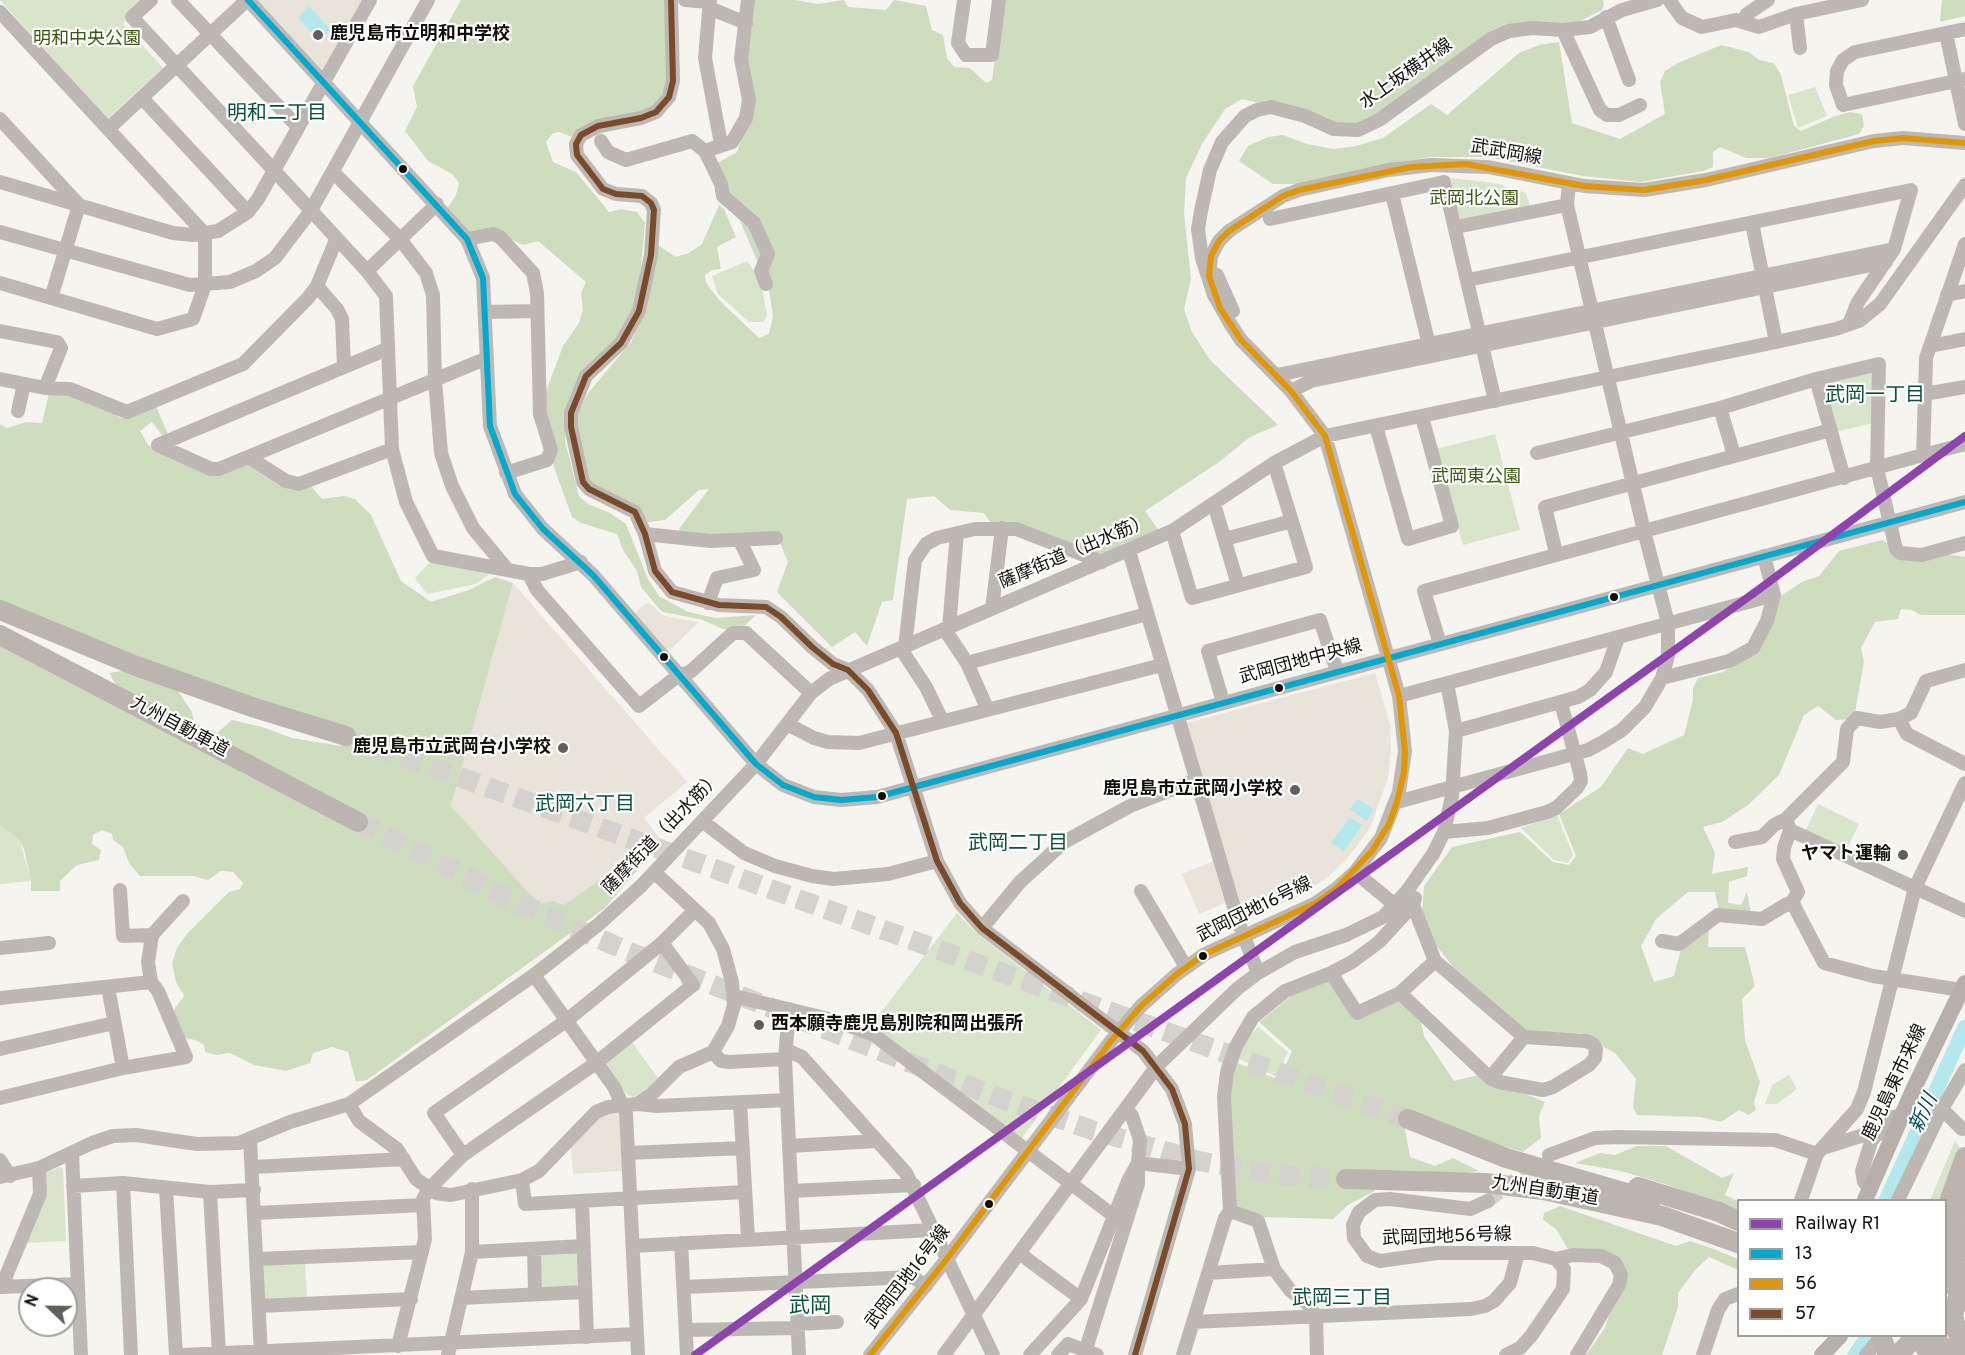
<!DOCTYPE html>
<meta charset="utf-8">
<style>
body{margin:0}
#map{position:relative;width:1965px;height:1355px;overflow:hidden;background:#f5f4ef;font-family:Overpass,sans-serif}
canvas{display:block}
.legend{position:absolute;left:1737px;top:1199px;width:210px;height:138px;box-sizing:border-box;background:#fff;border:2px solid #9f9f9e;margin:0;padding:8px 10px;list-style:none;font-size:18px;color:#100f0c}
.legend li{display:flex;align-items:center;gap:12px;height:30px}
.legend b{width:30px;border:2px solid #9f9f9e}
.north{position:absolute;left:18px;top:1277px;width:60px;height:60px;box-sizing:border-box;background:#fff;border:2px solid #9f9f9e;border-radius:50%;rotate:292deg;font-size:16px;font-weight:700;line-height:24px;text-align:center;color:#100f0c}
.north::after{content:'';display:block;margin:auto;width:21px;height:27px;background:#605f5b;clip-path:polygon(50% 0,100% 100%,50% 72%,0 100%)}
</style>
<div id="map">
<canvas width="1965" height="1355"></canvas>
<ul class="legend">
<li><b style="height:8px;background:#8e44ad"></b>Railway R1</li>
<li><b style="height:8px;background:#00a9ce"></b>13</li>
<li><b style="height:8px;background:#e09701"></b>56</li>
<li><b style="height:8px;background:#7a4b2a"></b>57</li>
</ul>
<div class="north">N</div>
</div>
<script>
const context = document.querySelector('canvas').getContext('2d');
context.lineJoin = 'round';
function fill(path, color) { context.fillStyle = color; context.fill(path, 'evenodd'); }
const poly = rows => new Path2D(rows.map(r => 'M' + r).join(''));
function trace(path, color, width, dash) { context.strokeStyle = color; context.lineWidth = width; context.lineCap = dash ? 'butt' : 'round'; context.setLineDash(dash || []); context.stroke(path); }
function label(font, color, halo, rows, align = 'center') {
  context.font = font + ' Overpass,"Noto Sans JP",sans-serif'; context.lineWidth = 4.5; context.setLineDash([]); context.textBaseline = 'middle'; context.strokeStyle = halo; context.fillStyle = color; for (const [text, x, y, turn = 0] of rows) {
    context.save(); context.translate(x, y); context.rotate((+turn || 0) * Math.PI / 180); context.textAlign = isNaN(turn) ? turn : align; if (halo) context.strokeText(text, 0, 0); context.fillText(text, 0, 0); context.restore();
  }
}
const built = poly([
 [256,0,366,0,327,69,322,70],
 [513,583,687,782,644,818,662,841,639,868,630,859,564,905,553,901,539,904,451,806],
 [648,602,664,616,699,622,668,652,634,614],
 [1375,673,1390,724,1391,751,1388,778,1370,828,1347,859,1327,878,1299,896,1244,920,1187,723],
 [1213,861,1225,903,1199,914,1182,874],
 [617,1114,619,1116,622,1171,573,1174,571,1147,594,1120,604,1115]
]);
const green = poly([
 [0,0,144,0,123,24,163,68,107,119],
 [1815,87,1827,116,1798,128,1788,95],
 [1451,178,1494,183,1526,193,1531,209,1459,222],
 [747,261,760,278,767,315,764,322,749,322,718,294,712,276],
 [1873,368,1874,423,1835,432,1823,384],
 [1495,434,1520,530,1463,545,1436,449],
 [432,560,494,570,476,584,427,594,415,578],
 [1818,804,1859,824,1845,853,1804,834],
 [1557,815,1573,855,1568,863,1554,860,1521,828],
 [0,825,20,841,31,881,0,884],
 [957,913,975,932,1101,1030,1021,1139,869,1028],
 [1258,1027,1288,1052,1277,1077,1237,1058,1243,1044],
 [631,1041,658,1078,649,1089,633,1097,626,1094,606,1063],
 [1789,1075,1797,1089,1777,1104,1765,1104,1772,1085],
 [1955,1141,1961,1149,1941,1200,1930,1200],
 [60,1167,63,1169,66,1241,24,1243,46,1173],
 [577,1250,581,1286,542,1291,539,1252],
 [305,1261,307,1300,267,1300,264,1297,262,1268,267,1263]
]);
const forest = poly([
 [461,0,664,0,670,91,657,116,597,135,577,139,559,132,553,133,546,142,553,162,576,172,609,212,621,209,637,212,645,223,638,299,633,316,567,417,565,441,579,496,588,504,610,513,626,524,648,579,659,596,688,612,716,618,756,615,741,629,723,629,700,619,662,612,641,587,637,571,623,550,617,534,581,523,572,517,554,467,544,422,542,402,563,346,579,323,583,310,581,293,586,282,538,241,523,245,509,238,469,234,447,209,456,195,459,183,452,174,428,161,405,131,417,107,413,86],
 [750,0,795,0,818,4,844,0,848,7,886,10,894,0,926,6,932,30,943,35,947,58,954,67,970,68,986,83,992,80,1003,0,1603,0,1604,4,1602,10,1566,28,1501,32,1389,115,1347,132,1267,105,1242,99,1225,109,1203,142,1186,178,1184,214,1191,279,1184,309,1192,332,1210,360,1278,425,1250,437,1219,462,1145,511,1160,532,1102,559,992,525,984,513,950,510,934,496,907,499,893,600,882,602,867,646,855,632,832,647,777,592,788,562,777,536,682,538,679,529,709,489,699,490,665,520,642,523,586,479,575,427,578,410,589,392,631,342,640,323,649,292,656,244,676,257,689,253,702,244,719,205,724,209,736,237,717,247,721,269,712,270,705,275,706,283,720,301,759,338,769,334,773,316,769,289,716,164,737,152,748,119,743,59],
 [1942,0,1965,0,1965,16,1940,22],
 [1559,42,1572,123,1620,139,1665,114,1660,82,1665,71,1678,63,1721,45,1749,52,1759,60,1774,63,1781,75,1794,126,1801,131,1835,116,1850,112,1862,114,1864,126,1859,134,1770,158,1746,158,1720,147,1713,152,1713,167,1703,171,1641,182,1583,176,1487,157,1431,157,1380,165,1301,184,1273,184,1239,161,1248,146,1268,137,1283,135,1307,144,1334,149,1356,146,1383,138,1431,104,1447,115,1519,53,1539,45],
 [49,393,71,393,101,404,120,418,155,404,169,436,164,438,152,422,140,431,148,445,208,472,244,463,274,482,293,490,311,486,322,499,344,496,355,499,371,515,401,581,431,602,469,590,495,577,513,583,451,806,539,904,553,901,564,905,631,858,639,868,605,908,367,1080,356,1082,348,1052,332,1047,313,1053,310,1063,286,1071,254,1065,230,1053,216,1055,205,1052,204,1045,195,1040,180,1037,172,1019,175,1008,184,996,176,982,172,963,177,948,187,934,229,892,240,889,243,883,233,872,221,871,208,880,193,876,140,876,129,863,123,847,113,840,112,834,102,830,93,835,92,844,101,850,99,860,77,865,60,881,60,891,31,891,31,881,24,849,20,841,0,825,0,642,223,759,244,774,275,789,361,817,312,787,119,690,109,673,127,670,176,688,192,712,194,723,217,733,232,720,262,727,292,738,341,746,346,729,248,698,0,604,0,424,7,428,26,422,42,423],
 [1882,540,1891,545,1965,557,1965,615,1921,615,1912,610,1901,609,1898,619,1875,622,1861,648,1864,661,1854,719,1836,720,1818,706,1804,715,1779,775,1748,805,1722,822,1703,827,1715,853,1712,874,1748,867,1747,876,1729,882,1728,903,1741,905,1747,892,1752,919,1719,910,1715,892,1688,892,1656,919,1641,946,1654,982,1674,976,1682,945,1709,925,1708,947,1745,947,1755,986,1742,999,1745,1040,1760,1082,1754,1102,1756,1110,1749,1115,1739,1110,1721,1122,1701,1117,1637,1115,1633,1107,1636,1079,1616,1054,1581,1033,1525,1032,1456,971,1432,940,1422,914,1424,886,1452,847,1520,832,1553,862,1569,865,1576,856,1559,814,1601,787,1628,748,1643,754,1684,735,1693,700,1693,688,1698,678,1723,672,1746,657,1779,597,1802,582,1819,576,1839,551],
 [1328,976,1356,1019,1398,998,1420,1018,1424,1036,1454,1081,1479,1075,1545,1102,1539,1116,1541,1138,1523,1152,1467,1136,1404,1124,1410,1157,1435,1166,1453,1158,1479,1171,1375,1186,1375,1191,1348,1205,1333,1219,1261,1217,1235,1208,1229,1087,1235,1062,1279,1080,1292,1051,1259,1022,1291,996],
 [1637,1146,1666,1146,1722,1178,1734,1173,1725,1195,1738,1201,1738,1213,1665,1184,1621,1171,1575,1163,1600,1153,1615,1155],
 [1560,1206,1676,1246,1690,1241,1714,1249,1738,1259,1738,1270,1709,1257,1695,1270,1678,1293,1678,1307,1662,1355,1586,1355,1605,1328,1613,1302,1625,1283,1605,1253,1568,1249,1556,1229,1543,1220,1544,1213]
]);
const water = poly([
 [309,6,331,30,319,41,298,18],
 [1358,799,1374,810,1366,821,1350,809],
 [1350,817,1362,825,1344,851,1331,843]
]);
const river = poly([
 [1886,1200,1965,1027],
 [1855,1355,1864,1342,1866,1336]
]);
const minorTunnel = poly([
 [1488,1201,1538,1162]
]);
const highwayTunnel = poly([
 [346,736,1408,1119],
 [358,822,516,902,627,951,1002,1099,1092,1130,1199,1161,1278,1175,1346,1179]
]);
const minor = poly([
 [151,0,132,17,367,271,386,296,392,449,406,502,433,556,529,574,542,574,581,562],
 [178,0,298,127],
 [248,0,467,239,483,278,490,426,515,494,543,529,593,575,756,764,783,785,814,797,841,800,877,797,1965,502],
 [671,0,673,81,669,97,656,112,641,118,598,126,581,135,576,144,577,155,603,189,616,194,642,196,651,203,654,210,651,255,639,311,621,343,586,376,571,413,571,427,583,482,589,489,635,512,645,534,655,571,672,592,719,605,766,607,781,617,812,647,833,664,848,670,868,690,896,733,937,861,960,903,982,928,1143,1051,1172,1089,1185,1124,1189,1169,1135,1355],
 [685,0,709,2],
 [710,0,705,58,721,144],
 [964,0,958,43,966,55,992,55,999,0],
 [1669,0,1682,18,1702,27,1736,20,1759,27,1796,14,1862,0],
 [709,8,746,23],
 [0,12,205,234,205,285,193,319,157,329,0,283],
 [1796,14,1800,48],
 [1606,17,1629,80],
 [1744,20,1747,14,1768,0],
 [1965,29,1855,52,1843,60,1837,71,1836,85,1843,105,1965,79],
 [1563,30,1600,110,1607,115,1619,115,1640,105],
 [1946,33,1965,124],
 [142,98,248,212],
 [0,119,79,205,51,298],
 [108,129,247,0],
 [601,141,608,152,626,160,692,141,705,151,732,142,746,118,749,100,741,59,748,0],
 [705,151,721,184,723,196,754,223,768,254,761,271,766,284],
 [333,172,400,239,426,273,433,295,435,380,441,453,452,486,473,528,506,568],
 [0,182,173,233,193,235,218,231,248,212,258,199,370,0],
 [1392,194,1430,349],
 [1270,219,1444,182,1495,401],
 [1752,223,1776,342],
 [1456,227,1567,205],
 [1229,231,1283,196,1299,190,1388,170,1431,165,1488,167,1584,186,1644,190,1706,180,1874,141,1903,138,1965,143],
 [0,232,190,285,230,282,256,271,275,258,310,212,428,0],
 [467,239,493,234,500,237,533,273,537,293,540,414,551,450,547,460,506,473],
 [1965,244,1926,358,1925,394,1965,387],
 [367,271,437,204],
 [1217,275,1233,311],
 [1468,280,1911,190,1894,249,1858,302,1849,324],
 [317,286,337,309,342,319,344,367],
 [1947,295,1965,291],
 [485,312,537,311],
 [0,331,57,342,61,348,45,388],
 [1930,346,1965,339],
 [1277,375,1894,249],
 [0,379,45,388,70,389,127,412,243,364,308,298,317,286,336,240],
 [1816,379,1844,478],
 [1291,391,1311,381,1886,262],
 [1720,408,1734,455],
 [18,411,24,384],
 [1376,426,1408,539,1452,526,1422,417],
 [158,445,211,469,219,469,248,457,286,481,299,484,392,449],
 [158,445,387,349],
 [1537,453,1720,408,1816,379,1879,364,1877,468,1896,549,1900,553,1922,555,1965,543],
 [1923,455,1965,444],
 [248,457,485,359],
 [1214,504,1238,585],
 [1172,531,1192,598,1306,567,1274,463],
 [645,534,710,541,776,538],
 [1225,539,1292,521],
 [1129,551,1238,921,1258,973],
 [1556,553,1545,507,1831,430],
 [529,574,537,590,639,706,679,675,690,672,733,633,746,633,811,693],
 [708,603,717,578,754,570,740,541],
 [992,609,1002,528],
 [949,628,957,533],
 [945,630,967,663,987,708],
 [1440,644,1424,591,1923,455,1925,394],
 [905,647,915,560,926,544,937,538,975,529,1016,529,1102,562],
 [901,649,926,687,942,720],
 [967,663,1147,614],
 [1662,678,1729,661,1753,648,1767,621,1774,595,1764,556],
 [1399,696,1774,595],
 [1223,702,1208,651,1320,620,1337,671],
 [1899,719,1907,734,1965,764],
 [787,724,814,738,828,742,859,743,1162,665],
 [1456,731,1578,697,1590,690,1606,672,1618,638],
 [1397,802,1588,750,1603,742,1622,730,1645,707,1662,678,1668,656,1668,623,1644,531,1567,205,1569,183],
 [702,821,744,853,775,866,812,876,834,879,888,874,937,861],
 [1790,830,1965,911],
 [1444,832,1488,828,1547,812,1556,808,1577,788,1581,781,1580,773,1561,703],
 [1735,842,1762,837,1774,825,1786,819],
 [1355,872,1395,905],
 [120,890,123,936,152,935],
 [1141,891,1186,967],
 [1415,898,1413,905,1379,942,1352,962,1331,973,1357,1013,1400,993,1435,961],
 [982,928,1020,882,1064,842,1130,806,1196,780],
 [1662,941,1679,944,1718,915,1762,919,1787,904,1795,907],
 [0,948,49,943],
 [534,975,614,1087,626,1113,638,1355],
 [108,987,123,1068],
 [1961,990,1873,976,1824,963,1792,902,1798,892,1783,859,1784,848,1790,830,1786,819,1843,762,1847,729,1857,718,1880,722,1899,719,1911,713,1926,681,1965,670],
 [1400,993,1490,1078,1499,1082,1543,1090,1553,1087,1589,1065,1595,1058,1596,1049,1593,1044,1586,1041,1524,1037,1435,961,1413,905],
 [734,996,833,1020,874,1035,1114,1216],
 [0,998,151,982],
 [789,1009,785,1059,799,1355],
 [0,1049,114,1023],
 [786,1050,802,1057,906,1173,993,1355],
 [713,1052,721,1061,729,1062,785,1059],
 [1490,1078,1524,1037],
 [1914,1088,1942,1109,1962,1129],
 [0,1098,123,1068,186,1057,158,991,151,982,148,962,152,935,183,901],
 [740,1103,748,1238],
 [349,1104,359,1121,397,1149,416,1179,436,1193,451,1195,522,1180,539,1171,596,1112,608,1107,637,1104,652,1094,679,1067,713,1052,728,1026,734,1005,732,982,723,949,709,923,654,872],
 [637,1104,657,1106,787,1100],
 [250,1139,261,1355],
 [789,1146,877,1141],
 [1826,1147,1870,1133,1879,1134],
 [72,1153,81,1355],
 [628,1153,743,1148],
 [463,1155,434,1113,566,1021,662,943,695,910],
 [1549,1155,1595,1138,1618,1137,1775,1140,1817,1154],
 [0,1160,10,1176],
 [253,1167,404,1159],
 [0,1177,39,1168,92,1143,113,1136,136,1135,197,1144,239,1143,290,1122,349,1104,534,975,599,924,641,886,756,764,811,693,829,679,1172,531,1274,463,1325,436,1776,342,1836,329,1859,321,1880,304,1965,185],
 [522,1180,525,1204,744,1192],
 [123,1183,131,1355],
 [73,1186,123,1183,210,1192,254,1190],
 [166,1188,176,1355],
 [1870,1189,1864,1182,1862,1171,1871,1142,1888,1118,1902,1115],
 [791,1191,914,1185],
 [210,1192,219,1354],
 [1801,1200,1817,1154,1857,1109,1864,1092,1915,888,1965,783],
 [1898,1200,1942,1109,1965,1070],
 [582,1201,587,1337],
 [1488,1201,1470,1209,1390,1199,1375,1200,1359,1212,1353,1225,1354,1238,1367,1256,1380,1261,1437,1253,1533,1253,1556,1259,1564,1269,1563,1289,1531,1336,1520,1348,1506,1355],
 [1230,1211,1224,1097,1227,1072,1235,1048,1253,1017,1285,991,1331,973],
 [256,1213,423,1205],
 [681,1243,687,1355],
 [633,1246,932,1230],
 [534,1250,535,1293],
 [472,1252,583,1246],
 [1019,1253,1081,1299],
 [257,1259,422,1252],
 [1556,1259,1573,1255,1601,1256,1615,1263,1621,1275,1619,1285,1577,1355],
 [1208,1273,1274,1269],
 [0,1287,78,1284],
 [5,1287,6,1276,40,1194,39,1168],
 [684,1287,913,1277,926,1286],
 [461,1298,585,1292],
 [259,1306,411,1299],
 [1193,1322,1471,1309,1485,1306,1494,1301,1510,1283,1518,1253],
 [797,1324,837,1322],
 [686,1330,798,1328],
 [398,1346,425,1239,423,1199,429,1189,463,1155,596,1063,693,985,662,943],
 [182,1355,637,1334],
 [448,1355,472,1252,472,1189],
 [870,1355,946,1260,1111,1041,1141,1006,1177,974,1205,954,1316,903,1336,889,1355,872,1381,838,1399,792,1405,751,1399,696,1325,436,1291,391,1241,340,1231,325,1214,295,1202,258,1198,229,1201,211,1210,170,1222,142,1245,116,1257,110,1271,107,1305,116,1334,129,1358,130,1379,120,1491,39,1509,31,1532,28,1563,30,1590,27,1622,10,1657,0],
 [944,1355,1157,1066,1238,988,1258,973,1295,952,1346,935,1383,917,1407,891,1433,854,1444,832,1452,796,1456,731,1447,683],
 [1030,1355,1081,1299,1128,1181,1138,1163,1140,1140,1132,1116,1126,1108],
 [1058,1355,1068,1344,1097,1355],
 [1084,1355,1138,1184,1138,1163,1189,1169],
 [1183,1355,1225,1218,1230,1211,1258,1221,1274,1269,1290,1290,1309,1305,1316,1317,1317,1355],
 [1703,1355,1718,1310,1725,1299,1738,1294],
 [1866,1355,1877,1342]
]);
const major = poly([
 [1865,1200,1914,1088,1965,983],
 [1822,1355,1840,1336]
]);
const highway = poly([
 [0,610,136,666,255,708,346,736],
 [0,635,358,822],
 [1408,1119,1506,1158,1651,1200],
 [1346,1179,1485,1183,1543,1190,1662,1216,1738,1243],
 [1638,1187,1719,1212,1738,1221],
 [1949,1202,1965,1157],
 [1946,1244,1965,1190],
 [1965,1272,1953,1315,1957,1332,1965,1345],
 [1946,1284,1965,1231],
 [1881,1336,1888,1355],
 [1918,1336,1930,1355],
 [1898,1355,1916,1336]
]);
const minorBridge = poly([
 [1209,276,1211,256,1219,241,1229,231]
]);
const highwayBridge = poly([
 [1927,1336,1955,1355]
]);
const bus1 = poly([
 [248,0,467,239,483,278,490,426,515,494,543,529,593,575,756,764,783,785,814,797,841,800,877,797,1965,502]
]);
const bus2 = poly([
 [870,1355,946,1260,1111,1041,1141,1006,1177,974,1205,954,1316,903,1336,889,1372,851,1389,824,1397,802,1404,772,1405,751,1399,696,1325,436,1291,391,1241,340,1220,308,1209,276,1211,256,1219,241,1229,231,1283,196,1299,190,1411,167,1466,164,1584,186,1644,190,1706,180,1874,141,1903,138,1965,143]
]);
const bus3 = poly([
 [671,0,673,81,669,97,656,112,641,118,598,126,581,135,576,144,577,155,603,189,616,194,642,196,651,203,654,210,651,255,639,311,621,343,586,376,571,413,571,427,583,482,589,489,635,512,645,534,655,571,672,592,719,605,766,607,781,617,812,647,833,664,848,670,868,690,896,733,937,861,960,903,982,928,1143,1051,1172,1089,1185,1124,1189,1169,1135,1355]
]);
const rail1 = poly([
 [695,1355,1758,590,1965,436]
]);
const markers = [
 [318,35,6,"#605f5b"],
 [403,169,5,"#100f0c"],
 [1614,597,5,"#100f0c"],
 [664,657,5,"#100f0c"],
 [1279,688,5,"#100f0c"],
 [563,748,6,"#605f5b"],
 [1295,790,6,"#605f5b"],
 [882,796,5,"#100f0c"],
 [1903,855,6,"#605f5b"],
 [1203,956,5,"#100f0c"],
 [759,1025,6,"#605f5b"],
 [989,1204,5,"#100f0c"]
];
const poiNames = [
 ["鹿児島市立明和中学校",330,35,"left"],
 ["鹿児島市立武岡台小学校",551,748],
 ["鹿児島市立武岡小学校",1283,790],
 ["ヤマト運輸",1891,855],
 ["西本願寺鹿児島別院和岡出張所",771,1025,"left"]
];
const parkNames = [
 ["明和中央公園",87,40],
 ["武岡北公園",1474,200],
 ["武岡東公園",1476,478]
];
const streetNames = [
 ["水上坂横井線",1407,75,-35],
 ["武武岡線",1506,154,10],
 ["薩摩街道（出水筋）",1075,553,-23],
 ["武岡団地中央線",1301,663,-15],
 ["九州自動車道",179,728,28],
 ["薩摩街道（出水筋）",663,834,-46],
 ["武岡団地16号線",1255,911,-26],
 ["鹿児島東市来線",1896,1083,-65],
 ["九州自動車道",1545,1192,9],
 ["武岡団地56号線",1447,1238,-2],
 ["武岡団地16号線",909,1278,-52]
];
const neighbourhoodNames = [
 ["明和二丁目",277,115],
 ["武岡一丁目",1875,397],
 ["武岡六丁目",585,806],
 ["武岡二丁目",1018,845],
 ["武岡三丁目",1342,1300]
];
const waterNames = [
 ["新川",1925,1114,-65]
];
const quarterNames = [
 ["武岡",810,1308]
];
fill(built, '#e8e4d9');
fill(green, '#d8e5ca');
fill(forest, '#cfddbf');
fill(water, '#b3e9ed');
trace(river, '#b3e9ed', 15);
trace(minorTunnel, '#d3d2cd', 14, [14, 7]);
trace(highwayTunnel, '#d3d2cd', 20, [20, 10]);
trace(minor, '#beb8b4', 14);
trace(major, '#b7afab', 16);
trace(highway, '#bbb4af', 20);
trace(minorBridge, '#beb8b4', 14);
trace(highwayBridge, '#bbb4af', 20);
trace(bus1, '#00a9ce', 6);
trace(bus2, '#e09701', 6);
trace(bus3, '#7a4b2a', 6);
trace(rail1, '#8e44ad', 8);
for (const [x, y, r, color] of markers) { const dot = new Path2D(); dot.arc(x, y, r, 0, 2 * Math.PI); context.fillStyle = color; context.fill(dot); trace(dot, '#fff', 2); }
label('bold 18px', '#100f0c', '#fff', poiNames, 'right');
label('18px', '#39590e', '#fff', parkNames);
label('18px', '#100f0c', '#fff', streetNames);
label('20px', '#075238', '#fff', neighbourhoodNames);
label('italic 20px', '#034c53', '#fff', waterNames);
label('21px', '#075238', '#fff', quarterNames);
</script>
